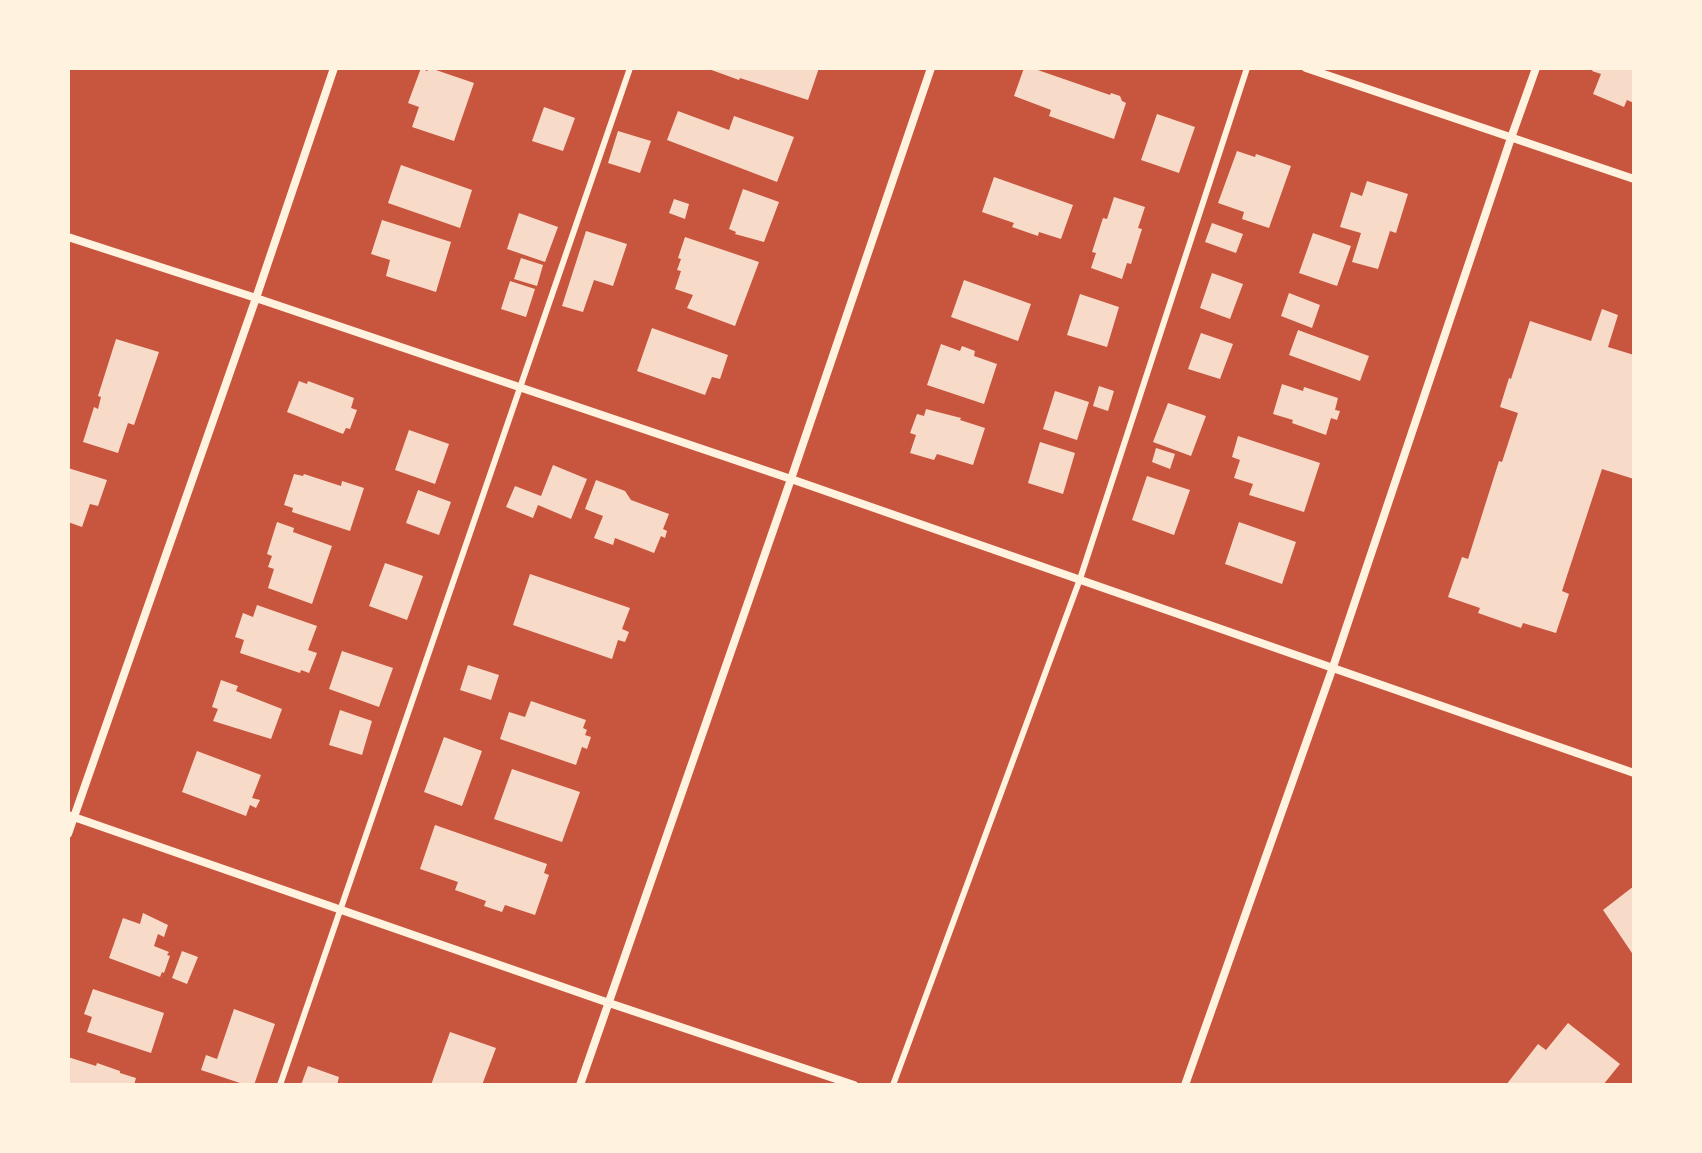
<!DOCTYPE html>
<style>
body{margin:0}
#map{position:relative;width:1702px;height:1153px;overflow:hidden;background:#c8553d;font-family:Poppins,sans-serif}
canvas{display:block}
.frame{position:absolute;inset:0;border:70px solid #fff3e0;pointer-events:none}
</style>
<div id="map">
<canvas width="1702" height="1153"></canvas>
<div class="frame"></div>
</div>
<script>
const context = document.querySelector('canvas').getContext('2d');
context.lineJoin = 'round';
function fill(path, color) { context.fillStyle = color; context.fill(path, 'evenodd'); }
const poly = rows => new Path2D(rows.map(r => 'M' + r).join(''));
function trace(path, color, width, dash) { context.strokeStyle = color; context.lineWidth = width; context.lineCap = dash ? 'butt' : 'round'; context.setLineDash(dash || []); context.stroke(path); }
const building = poly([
 [421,68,427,71,430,68,474,83,454,141,412,127,419,107,408,103],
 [706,68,819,68,808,100,740,78,739,80],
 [1024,68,1032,68,1110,95,1111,93,1120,96,1122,101,1126,103,1114,139,1049,116,1051,110,1014,96],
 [1594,68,1634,68,1634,103,1627,100,1624,107,1593,94,1601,74,1592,71],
 [544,107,575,118,563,151,532,141],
 [678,111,729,130,734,116,794,137,777,182,667,140],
 [1157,114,1195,127,1179,173,1141,160],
 [618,131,651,141,640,173,608,163],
 [1237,151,1255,157,1256,154,1291,166,1269,228,1242,219,1244,212,1218,203],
 [401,165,472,190,460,228,388,203],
 [994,177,1073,205,1061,239,1039,232,1038,236,1012,227,1014,223,982,212],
 [1367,181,1408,194,1396,233,1390,231,1378,269,1352,262,1361,233,1340,227,1351,192,1362,196],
 [743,189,779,202,764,242,735,234,736,232,729,229],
 [1114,197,1145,207,1138,228,1142,229,1131,264,1127,263,1122,279,1091,268,1096,253,1092,252,1103,218,1107,219],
 [674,199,689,204,685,219,669,213],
 [519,213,558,227,545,262,507,249],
 [382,220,451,242,436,292,386,276,390,260,371,254],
 [1212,223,1243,234,1236,253,1205,242],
 [586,231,627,244,613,286,594,280,583,312,562,306],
 [1313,233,1351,246,1337,286,1299,273],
 [685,237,759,262,735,326,687,308,693,295,675,289,681,271,677,270,681,259,678,258],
 [521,258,543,265,537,286,514,279],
 [1212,273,1243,284,1230,319,1200,308],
 [964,280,1031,304,1018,341,951,317],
 [510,281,535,289,526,317,501,309],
 [1289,293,1320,305,1312,328,1281,316],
 [1080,294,1119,307,1107,347,1067,335],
 [1602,309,1618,315,1608,347,1634,355,1634,479,1602,469,1562,591,1569,594,1556,633,1523,623,1521,628,1478,613,1480,608,1448,597,1462,557,1468,559,1499,461,1502,462,1518,413,1500,407,1509,378,1511,379,1530,321,1591,341],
 [652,328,728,355,720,379,712,377,705,395,637,371],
 [1298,330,1369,356,1360,381,1289,355],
 [1201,333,1233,344,1220,379,1188,369],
 [116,339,159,352,134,425,128,423,118,453,83,442,94,407,98,409,101,397,98,396],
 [941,344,960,351,962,346,975,351,974,356,997,364,984,404,927,385],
 [299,381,307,384,308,381,354,398,351,408,357,410,350,429,346,428,343,434,287,412],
 [1282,384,1303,391,1304,387,1338,398,1335,410,1340,411,1337,420,1331,418,1326,435,1292,423,1293,420,1273,414],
 [1099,386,1114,391,1108,411,1093,406],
 [1055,391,1089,402,1077,440,1043,429],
 [1168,403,1206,416,1191,456,1153,442],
 [926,409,961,418,960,420,985,428,973,465,937,454,934,460,910,453,916,435,910,433,917,414,924,416],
 [409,430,449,444,435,484,395,470],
 [1238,436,1320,463,1304,512,1249,495,1253,484,1234,478,1240,460,1232,457],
 [1040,442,1075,453,1063,494,1028,483],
 [1156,448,1175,454,1170,469,1152,462],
 [553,465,587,479,571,519,538,505,533,518,506,507,515,486,541,496],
 [68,468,107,480,98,506,90,504,82,527,68,522],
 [294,474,303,476,304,474,341,486,342,481,364,488,350,531,292,512,293,508,284,505],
 [1147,476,1190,490,1174,535,1132,520],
 [596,480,625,491,631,500,669,514,663,529,667,531,665,538,661,536,654,553,615,538,613,545,594,538,603,516,585,509],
 [418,490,451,502,439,535,406,523],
 [277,522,294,528,293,532,332,546,312,604,268,588,274,569,268,567,272,556,267,554],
 [1239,522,1296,542,1282,584,1225,564],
 [385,563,423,576,407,620,369,606],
 [530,574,630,608,622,629,629,632,625,642,618,640,612,659,513,625],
 [257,605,317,626,308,650,317,653,309,673,301,670,300,673,240,653,244,640,235,637,243,613,253,617],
 [342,651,393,668,379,707,329,689],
 [468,665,499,675,491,700,460,690],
 [221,680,238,686,236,691,282,709,271,739,213,721,218,709,212,707],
 [531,701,586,720,583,728,587,730,585,735,591,737,587,749,582,747,576,765,500,739,509,712,525,717],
 [340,710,372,721,362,755,329,745],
 [444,737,482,751,462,806,424,792],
 [197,751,261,775,252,798,260,800,256,808,250,805,246,816,182,792],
 [512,769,580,792,562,842,494,819],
 [435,825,547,864,544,873,549,875,535,915,505,905,502,912,484,906,486,901,455,890,458,882,420,869],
 [1634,886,1634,956,1603,910],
 [143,913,168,925,164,937,158,934,154,946,169,952,167,955,170,956,164,973,162,972,160,977,109,958,123,918,140,924],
 [182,951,198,957,187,984,172,978],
 [93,989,164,1013,151,1053,87,1032,92,1017,84,1014],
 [234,1009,275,1024,254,1085,246,1085,201,1070,206,1055,217,1059],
 [1568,1023,1620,1064,1603,1085,1506,1085,1538,1044,1546,1050],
 [450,1032,496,1048,482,1085,431,1085],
 [68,1057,96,1066,97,1063,120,1071,120,1073,136,1078,134,1085,68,1085],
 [308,1066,339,1077,337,1085,301,1085]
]);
const service = poly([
 [280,1085,630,68],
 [893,1085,1080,579,1247,68]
]);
const minor = poly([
 [1306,68,1634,179],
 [68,237,256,298,791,479,1634,773],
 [68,815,609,1003,854,1085],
 [68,834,256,298,334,68],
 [580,1085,791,479,931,68],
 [1185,1085,1333,667,1511,138,1536,68]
]);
fill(building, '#f7dbc8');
trace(service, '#fff3e0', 6);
trace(minor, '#fff3e0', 8);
</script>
